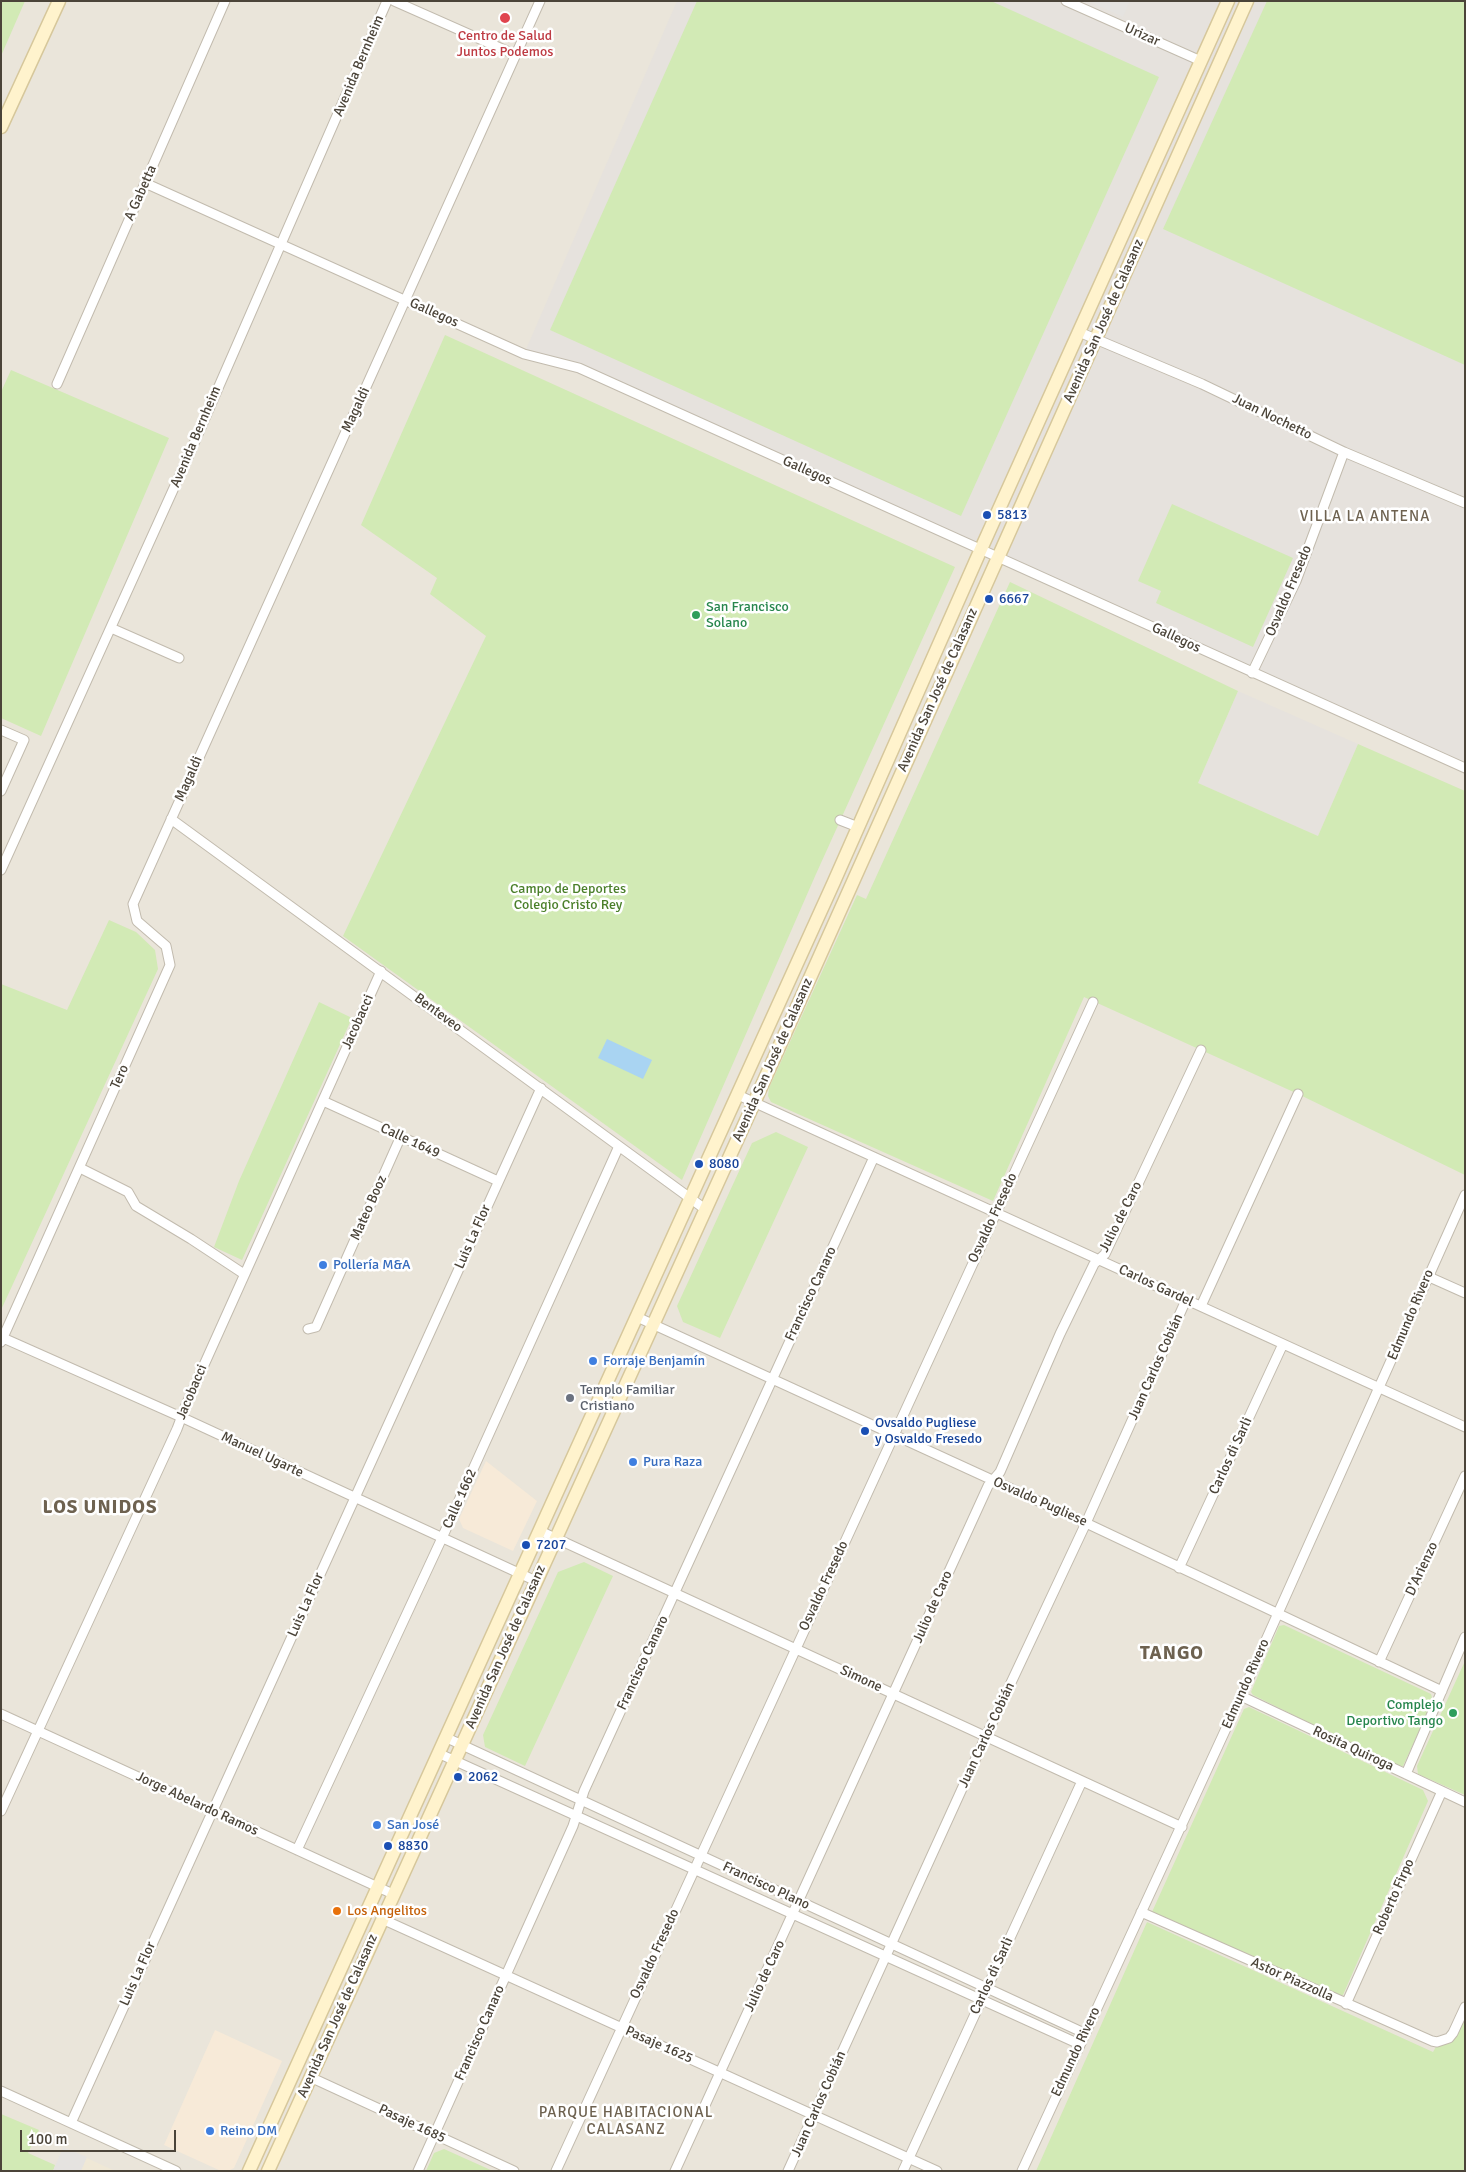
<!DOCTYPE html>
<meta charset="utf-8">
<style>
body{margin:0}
#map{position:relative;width:1466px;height:2172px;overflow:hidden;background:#f6f3ec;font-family:Signika,sans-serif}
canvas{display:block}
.frame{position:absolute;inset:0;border:2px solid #4b4439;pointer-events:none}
.scale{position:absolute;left:20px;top:2130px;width:156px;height:22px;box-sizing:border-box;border:2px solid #4b4439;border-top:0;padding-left:6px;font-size:15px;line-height:18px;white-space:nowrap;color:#4b4439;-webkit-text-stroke:4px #fff;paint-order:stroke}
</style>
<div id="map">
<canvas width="1466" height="2172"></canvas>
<div class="frame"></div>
<div class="scale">100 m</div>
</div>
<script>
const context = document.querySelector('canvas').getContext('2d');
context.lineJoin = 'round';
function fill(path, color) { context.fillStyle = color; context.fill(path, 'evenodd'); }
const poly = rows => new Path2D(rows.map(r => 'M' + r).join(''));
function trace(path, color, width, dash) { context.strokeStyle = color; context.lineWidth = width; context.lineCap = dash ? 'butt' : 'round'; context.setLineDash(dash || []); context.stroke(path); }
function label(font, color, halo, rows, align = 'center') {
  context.font = font + ' Signika,sans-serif'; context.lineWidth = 5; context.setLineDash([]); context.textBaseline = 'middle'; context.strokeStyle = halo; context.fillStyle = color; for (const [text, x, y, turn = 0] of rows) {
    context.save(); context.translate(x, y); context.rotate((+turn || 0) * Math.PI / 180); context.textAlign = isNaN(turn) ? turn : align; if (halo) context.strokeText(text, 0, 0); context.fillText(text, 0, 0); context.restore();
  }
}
const residential = poly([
 [1,1,1465,1,1465,2171,1,2171]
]);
const commercial = poly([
 [486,1461,537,1501,513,1551,463,1528,459,1519],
 [215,2030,282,2061,234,2168,228,2171,221,2171,164,2145]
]);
const industrial = poly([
 [677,1,1465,1,1465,768,579,368,524,354],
 [1238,691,1358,744,1318,836,1198,783]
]);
const education = poly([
 [63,2147,115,2171,53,2171]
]);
const green = poly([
 [1,1,25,1,1,56],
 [697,1,991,1,1159,77,961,516,550,330],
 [1267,1,1465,1,1465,365,1163,229],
 [445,335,955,567,816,874,682,1180,343,936,486,636,430,594,437,578,361,525],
 [11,370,169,438,41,736,1,718,1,392],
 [1172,504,1293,558,1253,647,1156,603,1161,591,1138,581],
 [1010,582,1238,691,1198,783,1318,836,1358,744,1465,791,1465,1175,1298,1094,1084,997,993,1201,771,1102,768,1096,769,1088,857,895,866,899],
 [109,920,136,932,155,950,158,969,1,1310,1,984,67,1010],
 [319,1002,352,1018,242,1260,214,1247,239,1181],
 [776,1132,808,1147,720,1338,683,1322,677,1306,752,1143],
 [584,1562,613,1576,525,1766,485,1747,483,1735,558,1572],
 [1284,1625,1431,1694,1433,1701,1403,1766,1398,1767,1253,1695,1251,1692,1279,1626],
 [1465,1661,1465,1795,1418,1774,1417,1766],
 [1249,1707,1423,1790,1428,1801,1343,1995,1335,1995,1159,1917,1152,1912,1244,1709],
 [1147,1922,1433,2052,1437,2045,1446,2044,1453,2040,1465,2015,1465,2171,1036,2171],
 [1,2114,39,2130,28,2153,55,2165,53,2171,1,2171],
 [444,2149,493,2171,426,2171,434,2153]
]);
const parking = poly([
 [1088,1,1130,1,1123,17],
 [63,2147,87,2157,81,2171,53,2171]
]);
const water = poly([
 [607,1039,652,1060,643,1079,598,1058]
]);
const street = poly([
 [394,1,516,55],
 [1066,1,1201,61],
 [145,183,524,354,579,368,1465,768],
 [1079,332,1202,384,1344,452,1465,503],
 [57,384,225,1],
 [111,628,179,658],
 [1252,673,1296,581,1344,452],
 [1,730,24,740,1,791],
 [171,819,705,1209],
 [840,820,858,827],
 [1,870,192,448,387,1],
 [738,1095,1465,1427],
 [323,1101,498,1181],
 [80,1168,128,1192,136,1206,191,1239,244,1274],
 [1427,1276,1465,1293],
 [1201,1306,1298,1094],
 [637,1317,1086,1523,1442,1691],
 [308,1329,316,1327,401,1136],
 [1,1337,181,1417,536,1581],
 [1,1342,170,965,166,946,137,921,133,904,540,1],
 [540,1531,1182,1827],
 [1179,1568,1283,1344],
 [1379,1662,1465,1476],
 [1241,1696,1465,1802],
 [1,1714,393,1894],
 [447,1738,1084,2033],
 [440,1754,1079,2044],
 [1406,1774,1465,1637],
 [1,1811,177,1429,186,1405,381,971],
 [297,1850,442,1538,619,1146],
 [1141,1912,1432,2041,1437,2042,1449,2038,1453,2033,1465,2007],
 [382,1919,937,2171],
 [1346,2004,1442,1791],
 [310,2077,514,2171],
 [1,2091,176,2171],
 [71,2123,541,1088],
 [418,2171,573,1826,584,1791,874,1157],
 [556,2171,1093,1002],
 [675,2171,988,1486,1000,1472,1060,1334,1094,1264,1105,1254,1201,1050],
 [788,2171,986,1736,1086,1523,1186,1300],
 [903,2171,1082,1781],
 [1022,2171,1241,1696,1465,1195]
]);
const secondary = poly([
 [1,127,59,1],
 [249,2171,833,884,981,549,1228,1],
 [268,2171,754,1103,1247,1]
]);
const markers = [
 [505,18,6,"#e0444e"],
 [987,515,5,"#1a4fb4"],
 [989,599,5,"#1a4fb4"],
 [696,615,5,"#2e9e5b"],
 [699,1164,5,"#1a4fb4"],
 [323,1265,5,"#3f7fe0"],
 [593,1361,5,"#3f7fe0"],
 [570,1398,5,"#6b7280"],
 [865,1431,5,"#1a4fb4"],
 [633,1462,5,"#3f7fe0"],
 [526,1545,5,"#1a4fb4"],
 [1453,1713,5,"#2e9e5b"],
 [458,1777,5,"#1a4fb4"],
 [377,1825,5,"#3f7fe0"],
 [388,1846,5,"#1a4fb4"],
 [337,1911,5,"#e8710a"],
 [210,2131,5,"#3f7fe0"]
];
const streetNames = [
 ["Urizar",1142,35,24],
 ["Avenida Bernheim",359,66,-67],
 ["A Gabetta",141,193,-66],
 ["Gallegos",434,313,24],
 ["Avenida San José de Calasanz",1104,321,-66],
 ["Magaldi",356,410,-65],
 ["Juan Nochetto",1272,417,26],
 ["Avenida Bernheim",196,437,-67],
 ["Gallegos",807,471,24],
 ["Osvaldo Fresedo",1289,591,-67],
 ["Gallegos",1176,638,25],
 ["Avenida San José de Calasanz",938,690,-66],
 ["Magaldi",189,779,-66],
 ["Benteveo",438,1013,36],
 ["Jacobacci",358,1022,-66],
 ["Avenida San José de Calasanz",773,1060,-66],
 ["Tero",120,1077,-66],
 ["Calle 1649",410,1141,25],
 ["Mateo Booz",369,1208,-66],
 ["Julio de Caro",1121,1217,-63],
 ["Osvaldo Fresedo",993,1218,-65],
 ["Luis La Flor",473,1237,-66],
 ["Carlos Gardel",1156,1286,25],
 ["Francisco Canaro",811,1294,-65],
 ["Edmundo Rivero",1411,1315,-67],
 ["Juan Carlos Cobián",1156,1367,-66],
 ["Jacobacci",192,1392,-67],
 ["Manuel Ugarte",262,1455,25],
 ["Carlos di Sarli",1231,1456,-65],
 ["Calle 1662",460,1499,-66],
 ["Osvaldo Pugliese",1040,1502,24],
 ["D'Arienzo",1422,1569,-65],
 ["Osvaldo Fresedo",824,1586,-65],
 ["Luis La Flor",306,1605,-66],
 ["Julio de Caro",933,1607,-66],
 ["Avenida San José de Calasanz",506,1647,-66],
 ["Francisco Canaro",643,1663,-65],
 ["Simone",861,1679,25],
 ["Edmundo Rivero",1246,1684,-66],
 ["Juan Carlos Cobián",987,1735,-65],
 ["Rosita Quiroga",1353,1749,25],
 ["Jorge Abelardo Ramos",197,1804,25],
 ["Francisco Plano",766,1886,25],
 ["Roberto Firpo",1394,1897,-66],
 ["Osvaldo Fresedo",655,1954,-65],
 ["Luis La Flor",138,1974,-66],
 ["Julio de Caro",765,1976,-65],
 ["Carlos di Sarli",992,1976,-65],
 ["Astor Piazzolla",1292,1980,24],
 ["Avenida San José de Calasanz",338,2016,-66],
 ["Francisco Canaro",480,2033,-66],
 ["Pasaje 1625",659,2045,24],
 ["Edmundo Rivero",1076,2052,-65],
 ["Juan Carlos Cobián",819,2104,-66],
 ["Pasaje 1685",412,2124,25]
];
const healthNames = [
 ["Centro de Salud",505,36],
 ["Juntos Podemos",505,52]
];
const transitNames = [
 ["5813",997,515],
 ["6667",999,599],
 ["8080",709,1164],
 ["Ovsaldo Pugliese",875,1423],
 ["y Osvaldo Fresedo",875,1439],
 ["7207",536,1545],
 ["2062",468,1777],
 ["8830",398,1846]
];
const leisureNames = [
 ["San Francisco",706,607],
 ["Solano",706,623],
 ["Complejo",1443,1705,"right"],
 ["Deportivo Tango",1443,1721,"right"]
];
const parkNames = [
 ["Campo de Deportes",568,889],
 ["Colegio Cristo Rey",568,905]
];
const shopNames = [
 ["Pollería M&A",333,1265],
 ["Forraje Benjamín",603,1361],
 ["Pura Raza",643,1462],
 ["San José",387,1825],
 ["Reino DM",220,2131]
];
const worshipNames = [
 ["Templo Familiar",580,1390],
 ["Cristiano",580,1406]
];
const foodNames = [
 ["Los Angelitos",347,1911]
];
const neighbourhoodNames = [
 ["VILLA LA ANTENA",1365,517],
 ["PARQUE HABITACIONAL",626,2113],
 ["CALASANZ",626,2130]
];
const districtNames = [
 ["LOS UNIDOS",100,1508],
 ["TANGO",1172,1654]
];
fill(residential, '#eae5da');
fill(commercial, '#f7ead8');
fill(industrial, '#e6e2dd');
fill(education, '#efe8d6');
fill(green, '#d2eab5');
fill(parking, '#e5e3e0');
fill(water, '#a9d4f2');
trace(street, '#c2bbae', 11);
trace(secondary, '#d6c79b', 15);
trace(street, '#fff', 9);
trace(secondary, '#fff3cd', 12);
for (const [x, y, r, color] of markers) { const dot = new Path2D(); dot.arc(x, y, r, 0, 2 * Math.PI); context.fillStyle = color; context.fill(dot); trace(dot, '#fff', 2); }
label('14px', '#4b4439', '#fff', streetNames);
label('14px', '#be3a42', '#fff', healthNames);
label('14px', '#164399', '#fff', transitNames, 'left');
label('14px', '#27864d', '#fff', leisureNames, 'left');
label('14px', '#4a7f2a', '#fff', parkNames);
label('14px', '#366cbe', '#fff', shopNames, 'left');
label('14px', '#5b616d', '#fff', worshipNames, 'left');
label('14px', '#c56008', '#fff', foodNames, 'left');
context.letterSpacing = '1px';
label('15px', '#6e6250', '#fff', neighbourhoodNames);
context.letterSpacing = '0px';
context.letterSpacing = '1px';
label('bold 19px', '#6e6250', '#fff', districtNames);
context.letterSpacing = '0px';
</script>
